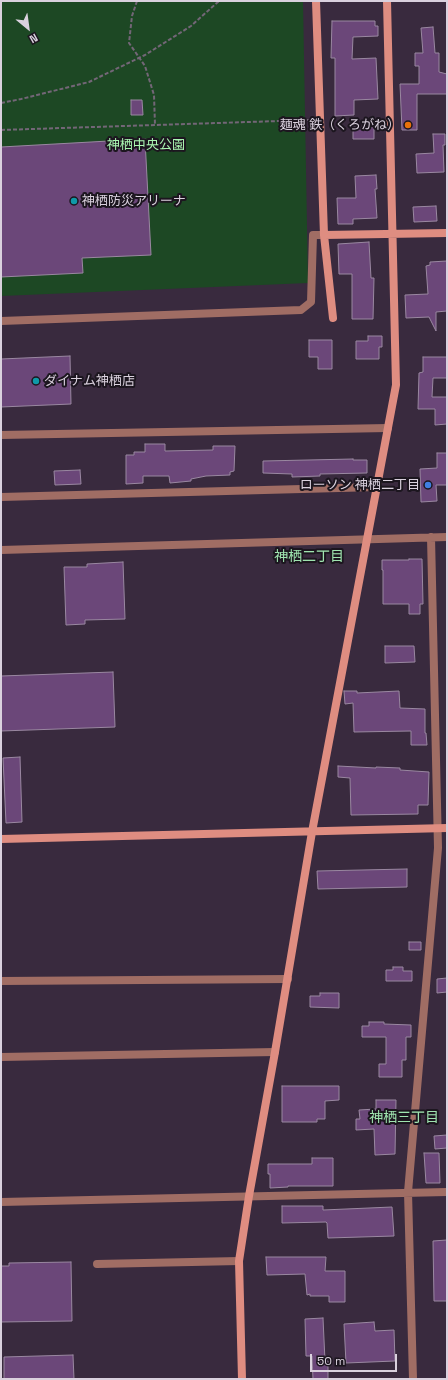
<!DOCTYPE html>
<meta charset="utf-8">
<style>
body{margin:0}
#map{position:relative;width:448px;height:1380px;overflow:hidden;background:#392a3e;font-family:"Space Grotesk",sans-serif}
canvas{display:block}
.frame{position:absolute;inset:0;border:2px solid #dad1de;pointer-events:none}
.north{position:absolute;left:8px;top:8px;width:40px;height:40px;-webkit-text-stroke:3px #1c161f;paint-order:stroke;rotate:151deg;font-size:11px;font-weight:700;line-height:16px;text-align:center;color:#dad1de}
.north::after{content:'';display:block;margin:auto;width:14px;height:18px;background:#dad1de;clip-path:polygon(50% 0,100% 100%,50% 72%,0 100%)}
.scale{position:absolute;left:310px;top:1354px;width:87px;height:18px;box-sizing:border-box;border:2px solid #dad1de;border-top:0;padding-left:5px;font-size:12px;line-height:14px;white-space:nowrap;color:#dad1de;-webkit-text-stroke:3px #1c161f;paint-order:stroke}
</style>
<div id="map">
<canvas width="448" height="1380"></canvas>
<div class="frame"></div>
<div class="north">N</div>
<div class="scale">50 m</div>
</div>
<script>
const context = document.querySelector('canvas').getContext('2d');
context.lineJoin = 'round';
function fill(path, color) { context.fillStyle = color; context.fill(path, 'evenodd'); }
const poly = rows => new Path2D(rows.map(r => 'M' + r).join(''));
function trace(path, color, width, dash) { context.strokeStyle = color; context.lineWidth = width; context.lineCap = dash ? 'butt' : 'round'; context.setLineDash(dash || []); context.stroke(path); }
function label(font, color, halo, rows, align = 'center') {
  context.font = font + ' "Space Grotesk","Noto Sans JP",sans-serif'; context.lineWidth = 4; context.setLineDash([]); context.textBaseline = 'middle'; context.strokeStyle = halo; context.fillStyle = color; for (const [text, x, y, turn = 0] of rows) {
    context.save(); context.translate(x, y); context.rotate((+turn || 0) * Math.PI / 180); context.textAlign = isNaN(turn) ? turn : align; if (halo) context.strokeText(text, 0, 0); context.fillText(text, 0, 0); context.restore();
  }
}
const green = poly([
 [1,1,303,1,308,283,1,296]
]);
const building = poly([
 [332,21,375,21,375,26,378,26,378,36,353,37,352,59,376,58,378,99,354,100,354,115,335,116,335,58,331,58,332,21],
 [433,27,435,53,439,53,439,72,447,74,447,94,417,94,417,130,402,130,400,84,419,84,419,66,415,66,415,53,423,53,421,28,433,27],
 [131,100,142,100,143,115,131,115,131,100],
 [353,127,374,127,374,139,353,139,353,127],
 [433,134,445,134,445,145,443,145,444,172,417,173,416,154,434,153,433,134],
 [145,139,151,255,82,258,83,273,1,277,1,147,145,139],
 [376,175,377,189,375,189,377,218,353,219,353,224,338,224,337,198,356,198,355,176,376,175],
 [436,206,437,221,414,222,413,207,436,206],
 [369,242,371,278,374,278,373,319,352,319,352,274,339,274,338,244,369,242],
 [447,261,447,311,436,312,436,331,429,317,406,318,405,295,428,294,426,266,430,265,430,262,447,261],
 [368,336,382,336,382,347,379,347,379,359,356,359,356,341,368,341,368,336],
 [309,340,332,340,332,369,318,369,318,357,309,357,309,340],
 [70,356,71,404,1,407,1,359,70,356],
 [423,357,447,357,447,378,433,378,432,397,447,397,447,424,435,425,435,409,418,409,419,373,423,372,423,357],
 [145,444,165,444,165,451,213,450,213,446,235,446,234,471,230,472,230,475,206,476,191,479,191,481,170,483,169,476,143,476,143,483,126,484,126,455,134,455,134,452,145,452,145,444],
 [437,453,447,453,447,485,436,485,437,501,421,502,420,469,437,468,437,453],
 [353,459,353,460,367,460,367,473,320,474,320,476,292,477,292,474,263,473,263,461,353,459],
 [80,470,81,484,55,485,54,471,80,470],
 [409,559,422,559,423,604,420,604,420,614,409,614,409,604,383,604,383,570,382,570,382,560,409,560,409,559],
 [123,562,125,619,85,620,85,624,66,625,64,567,87,567,87,564,123,562],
 [385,646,414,646,415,662,385,663,385,646],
 [113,672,115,727,1,731,1,676,113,672],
 [344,691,357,691,357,693,399,691,400,708,425,709,425,733,426,733,427,745,411,745,411,731,354,732,353,703,345,704,344,691],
 [20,757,22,822,6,823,3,758,20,757],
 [338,766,376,768,376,767,400,768,400,770,429,772,428,805,418,805,418,814,351,815,350,778,338,777,338,766],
 [407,869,407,887,318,889,317,871,407,869],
 [409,942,421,942,421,950,409,950,409,942],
 [393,967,403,967,403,971,412,971,412,981,386,981,386,970,393,970,393,967],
 [447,978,447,992,437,993,437,979,447,978],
 [320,993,339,993,339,1008,310,1007,310,996,320,996,320,993],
 [369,1022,384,1022,384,1024,411,1025,411,1037,406,1037,406,1060,402,1060,402,1077,379,1077,379,1064,386,1064,386,1037,362,1037,362,1026,369,1026,369,1022],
 [282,1086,339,1086,339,1100,325,1101,325,1119,317,1119,317,1122,282,1122,282,1086],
 [376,1100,396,1100,395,1154,375,1155,374,1129,356,1130,356,1119,360,1119,359,1110,376,1109,376,1100],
 [447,1135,447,1148,435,1149,434,1136,447,1135],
 [424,1153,439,1153,440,1183,426,1183,424,1153],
 [312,1158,333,1158,333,1186,288,1186,288,1187,270,1188,270,1174,268,1174,268,1164,312,1164,312,1158],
 [282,1206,323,1206,323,1210,392,1207,394,1236,328,1238,327,1223,326,1222,282,1223,282,1206],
 [447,1240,447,1301,434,1301,433,1241,447,1240],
 [266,1257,326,1257,325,1271,345,1271,345,1302,329,1302,329,1296,310,1296,310,1294,307,1295,305,1274,267,1275,266,1257],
 [71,1262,72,1321,1,1322,1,1266,9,1266,9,1263,71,1262],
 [323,1318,325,1361,328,1361,328,1379,313,1379,312,1356,306,1356,305,1319,323,1318],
 [374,1322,375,1331,394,1330,395,1361,346,1363,344,1324,374,1322],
 [73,1355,74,1379,4,1379,4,1357,73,1355]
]);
const path = poly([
 [137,1,132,16,129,43,145,66,154,95,155,125],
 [1,103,21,99,89,82,145,55,191,26,219,1],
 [1,130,310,120]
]);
const street = poly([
 [1,321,301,310,311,302,313,235,324,235],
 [1,435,388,428],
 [1,497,377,487],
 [1,550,447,537],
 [1,981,288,979],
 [1,1057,275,1052],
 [1,1202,447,1192],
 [97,1264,239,1261],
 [413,1379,408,1192,438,848,431,537]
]);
const secondary = poly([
 [316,1,324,235,333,318],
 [324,235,447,233],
 [1,839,447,828],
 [242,1379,239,1261,249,1196,275,1052,312,832,396,385,387,1]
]);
const markers = [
 [408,125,4,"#e8710a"],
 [74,201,4,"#0f9aa8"],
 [36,381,4,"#0f9aa8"],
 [428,485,4,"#3f7fe0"]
];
const poiNames = [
 ["麺魂 鉄（くろがね）",400,125],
 ["神栖防災アリーナ",82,201,"left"],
 ["ダイナム神栖店",44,381,"left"],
 ["ローソン 神栖二丁目",420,485]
];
const parkNames = [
 ["神栖中央公園",146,145]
];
const neighbourhoodNames = [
 ["神栖二丁目",309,557],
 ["神栖三丁目",404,1118]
];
fill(green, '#1d4824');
fill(building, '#6b4779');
trace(building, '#9a88a1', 1);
trace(path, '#736677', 2, [4, 2]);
trace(street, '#a06d64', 8);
trace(secondary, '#df8d81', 8);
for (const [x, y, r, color] of markers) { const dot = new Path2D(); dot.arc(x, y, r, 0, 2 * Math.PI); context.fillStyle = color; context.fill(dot); trace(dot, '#1c161f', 1.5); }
label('13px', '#dad1de', '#1c161f', poiNames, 'right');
label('13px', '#aaf7b2', '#1c161f', parkNames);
label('14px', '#9fe4af', '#1c161f', neighbourhoodNames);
</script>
